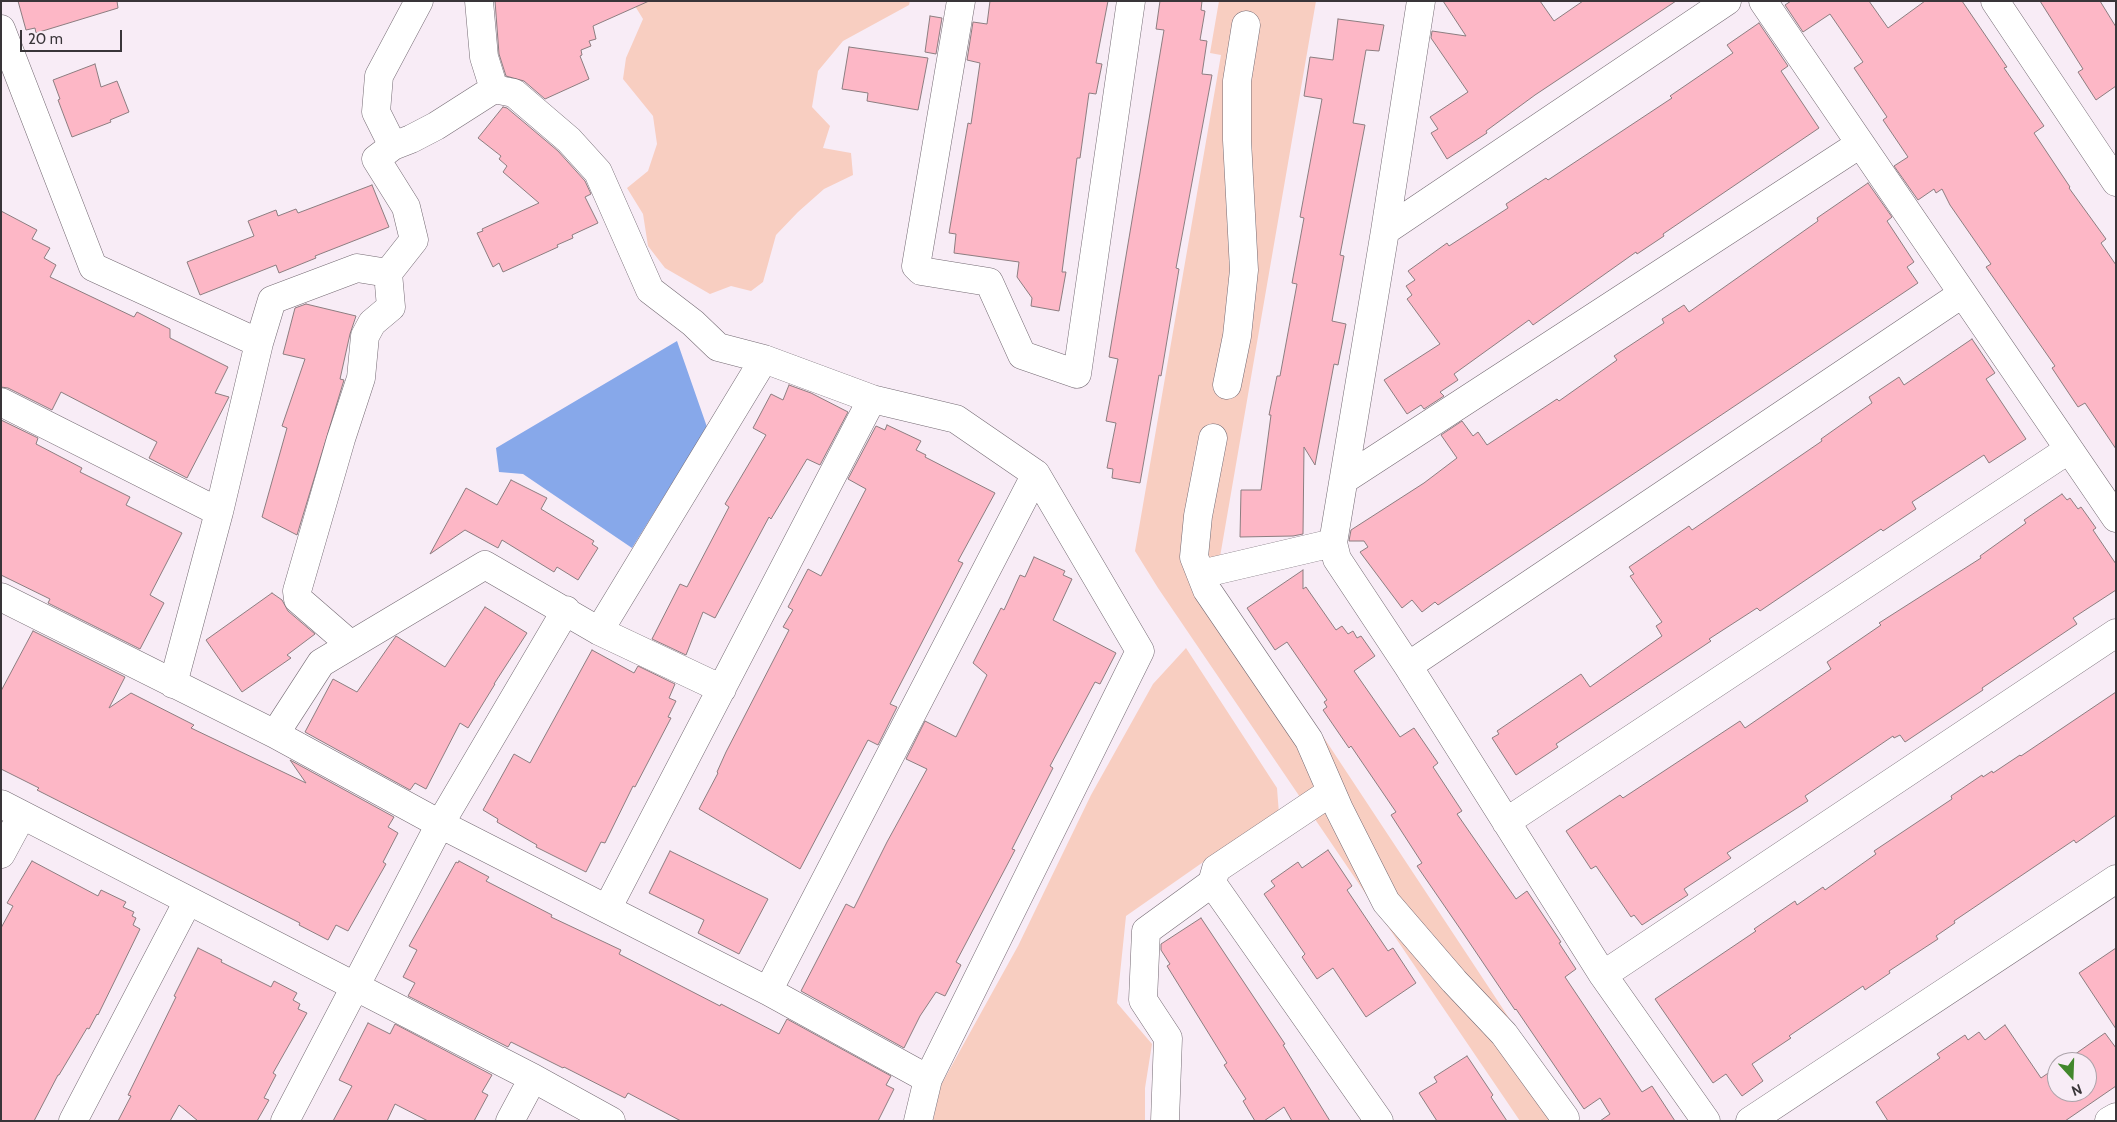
<!DOCTYPE html>
<style>
body{margin:0}
#map{position:relative;width:2117px;height:1122px;overflow:hidden;background:#f8ecf6;font-family:Cabin,sans-serif}
canvas{display:block}
.frame{position:absolute;inset:0;border:2px solid #393539;pointer-events:none}
.north{position:absolute;left:2047px;top:1052px;width:50px;height:50px;box-sizing:border-box;background:#f8ecf6;border:1px solid #aca3aa;border-radius:50%;rotate:160deg;font-size:14px;font-weight:700;line-height:20px;text-align:center;color:#393539}
.north::after{content:'';display:block;margin:auto;width:18px;height:22px;background:#42872c;clip-path:polygon(50% 0,100% 100%,50% 72%,0 100%)}
.scale{position:absolute;left:20px;top:30px;width:102px;height:22px;box-sizing:border-box;border:2px solid #393539;border-top:0;padding-left:6px;font-size:15px;line-height:18px;white-space:nowrap;color:#393539;-webkit-text-stroke:4px #f8ecf6;paint-order:stroke}
</style>
<div id="map">
<canvas width="2117" height="1122"></canvas>
<div class="frame"></div>
<div class="north">N</div>
<div class="scale">20 m</div>
</div>
<script>
const context = document.querySelector('canvas').getContext('2d');
context.lineJoin = 'round';
function fill(path, color) { context.fillStyle = color; context.fill(path, 'evenodd'); }
const poly = rows => new Path2D(rows.map(r => 'M' + r).join(''));
function trace(path, color, width, dash) { context.strokeStyle = color; context.lineWidth = width; context.lineCap = dash ? 'butt' : 'round'; context.setLineDash(dash || []); context.stroke(path); }
const green = poly([
 [632,1,910,1,909,5,843,41,818,71,812,107,830,126,823,148,851,153,853,175,824,189,798,212,776,235,763,282,751,291,731,286,710,294,665,268,648,246,643,214,627,188,648,171,657,144,653,116,623,79,626,58,643,19],
 [1219,1,1316,1,1216,580,1301,703,1577,1121,1520,1121,1158,588,1135,551,1221,55,1210,53],
 [1186,648,1277,788,1279,814,1219,851,1126,916,1117,1003,1152,1044,1145,1088,1145,1121,933,1121,941,1085,1018,946,1091,795,1153,684]
]);
const water = poly([
 [677,341,707,427,632,548,523,474,499,472,496,448]
]);
const building = poly([
 [18,1,117,1,118,8,36,33,35,28,26,30,18,1],
 [495,1,649,1,593,26,596,39,589,41,591,46,581,50,582,55,580,56,589,79,545,99,524,81,506,76,499,54,495,1],
 [990,1,1108,1,1096,63,1102,64,1096,94,1089,93,1080,158,1077,158,1062,272,1066,272,1059,311,1031,306,1032,298,1017,277,1019,262,954,253,956,234,949,233,968,123,971,124,980,63,967,60,973,22,987,24,990,1],
 [1160,1,1202,1,1201,10,1205,11,1200,40,1207,41,1202,74,1212,75,1176,268,1179,269,1161,376,1159,375,1140,483,1112,478,1113,469,1107,468,1116,423,1106,421,1118,359,1109,357,1164,30,1156,29,1160,1],
 [1443,1,1540,1,1554,21,1583,1,1676,1,1535,95,1486,131,1487,133,1447,159,1431,133,1438,129,1430,117,1468,92,1431,38,1432,31,1466,36,1443,1],
 [1791,1,1869,1,1888,28,1925,1,1962,1,2007,67,2004,68,2044,126,2034,133,2070,187,2069,188,2106,239,2101,243,2116,265,2116,449,2085,403,2078,407,2052,368,2055,366,1986,267,1991,264,1950,205,1942,189,1936,193,1934,189,1918,200,1894,166,1908,157,1883,120,1887,117,1854,68,1863,62,1830,14,1803,32,1785,5,1791,1],
 [2040,1,2100,1,2116,27,2116,86,2096,100,2078,72,2083,69,2040,1],
 [930,16,942,18,936,54,925,52,930,16],
 [1338,19,1384,25,1379,51,1366,50,1353,123,1365,125,1340,255,1344,256,1332,321,1346,324,1338,365,1334,364,1315,465,1304,447,1303,534,1293,536,1240,537,1241,490,1261,490,1271,415,1269,415,1277,376,1280,376,1297,284,1292,283,1304,218,1300,217,1322,99,1304,96,1310,57,1333,60,1338,19],
 [1759,23,1788,66,1781,71,1819,128,1663,234,1664,236,1637,254,1636,252,1533,325,1529,320,1454,374,1458,380,1440,392,1444,396,1424,409,1421,405,1407,414,1384,380,1440,344,1407,299,1412,295,1406,286,1415,280,1408,271,1447,243,1449,246,1508,208,1506,204,1546,178,1548,180,1672,98,1670,96,1733,53,1727,45,1759,23],
 [849,47,928,58,918,110,867,101,868,93,842,89,849,47],
 [95,64,101,87,117,81,129,112,110,120,111,122,72,137,58,100,60,99,53,80,95,64],
 [503,107,507,108,558,151,585,181,591,194,585,197,598,223,572,235,573,238,557,245,558,247,503,272,499,263,493,267,477,233,483,231,482,229,539,203,503,172,507,166,499,159,501,156,478,138,503,107],
 [1868,183,1892,217,1887,221,1914,262,1907,267,1918,283,1438,605,1435,602,1422,612,1412,600,1402,608,1360,552,1368,547,1364,541,1349,541,1351,530,1424,483,1457,458,1441,435,1462,421,1473,436,1478,432,1487,445,1557,399,1559,401,1617,360,1614,356,1664,323,1662,319,1684,305,1689,312,1818,221,1817,218,1868,183],
 [372,185,389,227,315,256,316,258,279,273,276,265,200,295,187,262,254,236,248,221,276,210,278,216,296,209,298,213,372,185],
 [1,211,37,230,32,239,50,248,44,258,56,265,50,277,134,317,137,312,170,329,170,338,228,367,215,393,229,397,187,478,149,458,157,442,61,392,52,410,8,388,1,387,1,211],
 [306,304,356,316,350,334,340,379,344,380,297,535,262,517,287,428,282,426,305,359,283,354,295,308,306,304],
 [1972,339,1995,373,1986,379,2026,439,1989,463,1984,455,1912,502,1916,509,1883,531,1881,529,1760,611,1757,608,1709,639,1711,641,1556,744,1558,747,1516,775,1492,738,1499,734,1497,731,1581,674,1590,687,1662,636,1656,626,1662,622,1630,576,1634,574,1629,567,1689,526,1692,530,1822,441,1821,439,1872,403,1869,397,1899,377,1904,385,1972,339],
 [789,385,811,393,848,412,820,465,807,459,771,519,769,517,715,618,703,612,686,655,652,639,680,584,687,587,729,507,725,504,766,435,753,428,771,394,783,400,789,385],
 [1,420,38,438,36,444,82,468,80,472,130,497,126,505,182,533,150,595,164,603,140,649,48,603,50,599,1,575,1,420],
 [887,425,921,441,916,450,926,455,925,457,995,493,958,561,963,563,890,704,897,707,878,745,868,740,800,869,699,809,718,773,717,772,726,752,789,630,783,627,793,610,788,607,808,569,821,576,866,489,848,479,876,426,885,430,887,425],
 [511,480,547,498,541,509,594,541,592,544,598,548,578,580,557,567,554,572,502,540,498,548,465,530,430,554,466,488,497,505,511,480],
 [2062,494,2067,500,2070,498,2078,509,2081,507,2096,528,2093,530,2116,564,2116,590,2073,618,2077,624,1982,688,1983,690,1905,742,1900,735,1894,738,1893,736,1805,796,1808,801,1727,853,1731,858,1684,889,1688,895,1642,925,1634,915,1631,917,1596,866,1591,869,1566,831,1620,795,1623,798,1740,721,1745,728,1831,669,1827,662,1881,625,1879,623,1981,558,1980,556,2026,523,2024,520,2062,494],
 [1034,557,1065,571,1063,575,1072,579,1053,620,1116,653,1100,684,1095,682,1050,766,1053,768,1012,849,1015,850,956,962,961,965,945,996,936,992,920,1016,904,1048,801,991,846,904,854,908,887,842,927,769,906,759,925,721,956,737,987,675,973,663,1001,608,1004,610,1020,575,1025,577,1034,557],
 [1303,570,1303,589,1306,587,1336,630,1342,626,1348,634,1353,631,1357,638,1361,636,1375,656,1354,671,1400,737,1414,728,1438,763,1433,767,1462,811,1457,814,1516,899,1527,891,1561,942,1559,943,1576,969,1565,977,1642,1092,1652,1086,1675,1121,1600,1121,1610,1114,1600,1098,1584,1109,1516,1009,1515,1010,1463,933,1417,866,1422,863,1391,815,1396,812,1351,746,1349,748,1323,710,1327,707,1324,702,1327,700,1287,642,1275,650,1247,608,1303,570],
 [272,593,282,600,288,611,315,634,287,655,291,658,242,692,206,640,272,593],
 [485,607,527,633,494,684,495,684,468,728,460,723,426,789,415,783,410,790,305,732,333,679,357,692,396,636,445,667,485,607],
 [33,631,125,677,109,708,131,693,194,725,191,728,306,783,290,760,394,817,388,827,398,833,383,862,386,864,348,931,336,925,328,940,299,925,300,923,37,790,39,788,1,769,1,691,33,631],
 [592,650,634,673,638,666,675,684,669,698,676,701,668,717,671,718,635,787,633,786,605,843,601,842,586,872,536,847,537,845,497,822,498,819,483,810,514,754,530,763,592,650],
 [2116,692,2116,815,2076,843,2074,840,1954,921,1955,923,1936,936,1938,939,1889,971,1890,973,1865,990,1863,986,1789,1036,1791,1038,1752,1064,1763,1081,1742,1096,1726,1074,1713,1083,1655,999,1756,931,1754,929,1795,901,1797,905,1823,887,1825,890,1876,854,1874,851,1952,799,1951,796,1982,775,1983,777,1992,771,1993,773,2020,755,2021,756,2116,692],
 [1328,850,1352,886,1347,890,1388,951,1393,948,1416,983,1366,1017,1333,968,1317,979,1302,957,1305,954,1264,894,1275,886,1271,881,1298,862,1302,868,1328,850],
 [670,851,768,899,739,954,698,933,704,920,649,893,670,851],
 [32,861,98,896,101,890,126,902,123,907,134,912,132,916,136,918,133,925,140,929,98,1015,97,1014,89,1029,87,1028,59,1075,58,1075,34,1121,1,1121,1,928,13,906,7,903,32,861],
 [459,861,489,877,486,881,552,915,551,917,621,950,619,954,720,1006,721,1004,779,1034,787,1019,891,1076,886,1085,894,1089,878,1121,681,1121,628,1093,625,1098,564,1067,563,1068,511,1042,508,1047,408,996,415,983,403,977,417,950,409,946,456,862,458,863,459,861],
 [1201,918,1285,1044,1283,1045,1330,1121,1292,1121,1284,1107,1264,1121,1255,1121,1243,1101,1246,1099,1224,1065,1227,1063,1167,966,1170,964,1161,950,1161,944,1201,918],
 [198,948,222,960,221,962,271,987,274,981,297,993,293,1000,300,1004,298,1009,307,1013,273,1073,276,1075,264,1098,269,1100,257,1121,198,1121,179,1105,170,1121,118,1121,131,1096,128,1095,176,997,174,996,198,948],
 [2116,948,2116,1029,2079,973,2116,948],
 [368,1023,390,1034,395,1024,492,1075,482,1092,488,1095,474,1121,428,1121,395,1104,387,1121,333,1121,352,1086,339,1080,368,1023],
 [2005,1025,2041,1078,2057,1067,2057,1092,2087,1092,2087,1062,2064,1062,2105,1033,2116,1048,2116,1086,2065,1121,1888,1121,1876,1102,1940,1058,1937,1054,1965,1035,1968,1040,1979,1032,1985,1040,2005,1025],
 [1467,1056,1493,1095,1491,1097,1507,1121,1437,1121,1419,1093,1437,1082,1434,1077,1467,1056]
]);
const minor = poly([
 [961,1,916,266,921,271,989,282,1022,355,1077,374,1131,1],
 [1421,1,1385,231,1333,543,1337,559,1408,666,1603,975,1706,1121],
 [1763,1,2116,518],
 [1995,1,2116,182],
 [1,29,93,267,259,343],
 [494,89,514,93,569,140,598,172,650,290,693,323,718,347,764,359,872,399,956,419,1036,474,1140,651,928,1079,918,1121],
 [393,146,411,139,436,126,494,89,484,57,479,1],
 [1385,231,1727,1],
 [1227,385,1237,336,1244,270,1237,140,1237,81,1246,25],
 [1,402,219,512],
 [1213,438,1198,516,1194,557,1207,590,1309,740,1339,809,1386,902,1454,981,1504,1034,1565,1118],
 [1345,479,1860,144],
 [1201,574,1333,543],
 [1,597,275,734,440,824,768,991,928,1079],
 [599,631,764,359],
 [351,645,298,599,297,591,341,439,361,378,365,336,372,323,391,307,388,273],
 [1408,666,1962,294],
 [173,684,219,512,259,343,272,300,357,268,388,273,414,240,406,207,376,159,393,146,376,112,379,76,419,1],
 [275,734,321,663,485,565,599,631,722,689],
 [1,804,533,1078,611,1121],
 [1506,822,2068,450],
 [1,854,22,815],
 [1212,883,1216,869,1331,792],
 [607,909,872,399],
 [1603,975,2116,633],
 [768,991,1036,474],
 [73,1121,188,901],
 [285,1121,440,824,566,610],
 [510,1121,533,1078],
 [1165,1121,1168,1038,1143,1000,1146,931,1212,883,1379,1121],
 [1750,1121,2116,879],
 [2109,1121,2116,1117]
]);
fill(green, '#f8cec1');
fill(water, '#87a8ea');
fill(building, '#fdb7c6');
trace(building, '#8c7d80', 1);
trace(minor, '#746a73', 29);
trace(minor, '#fff', 28);
</script>
